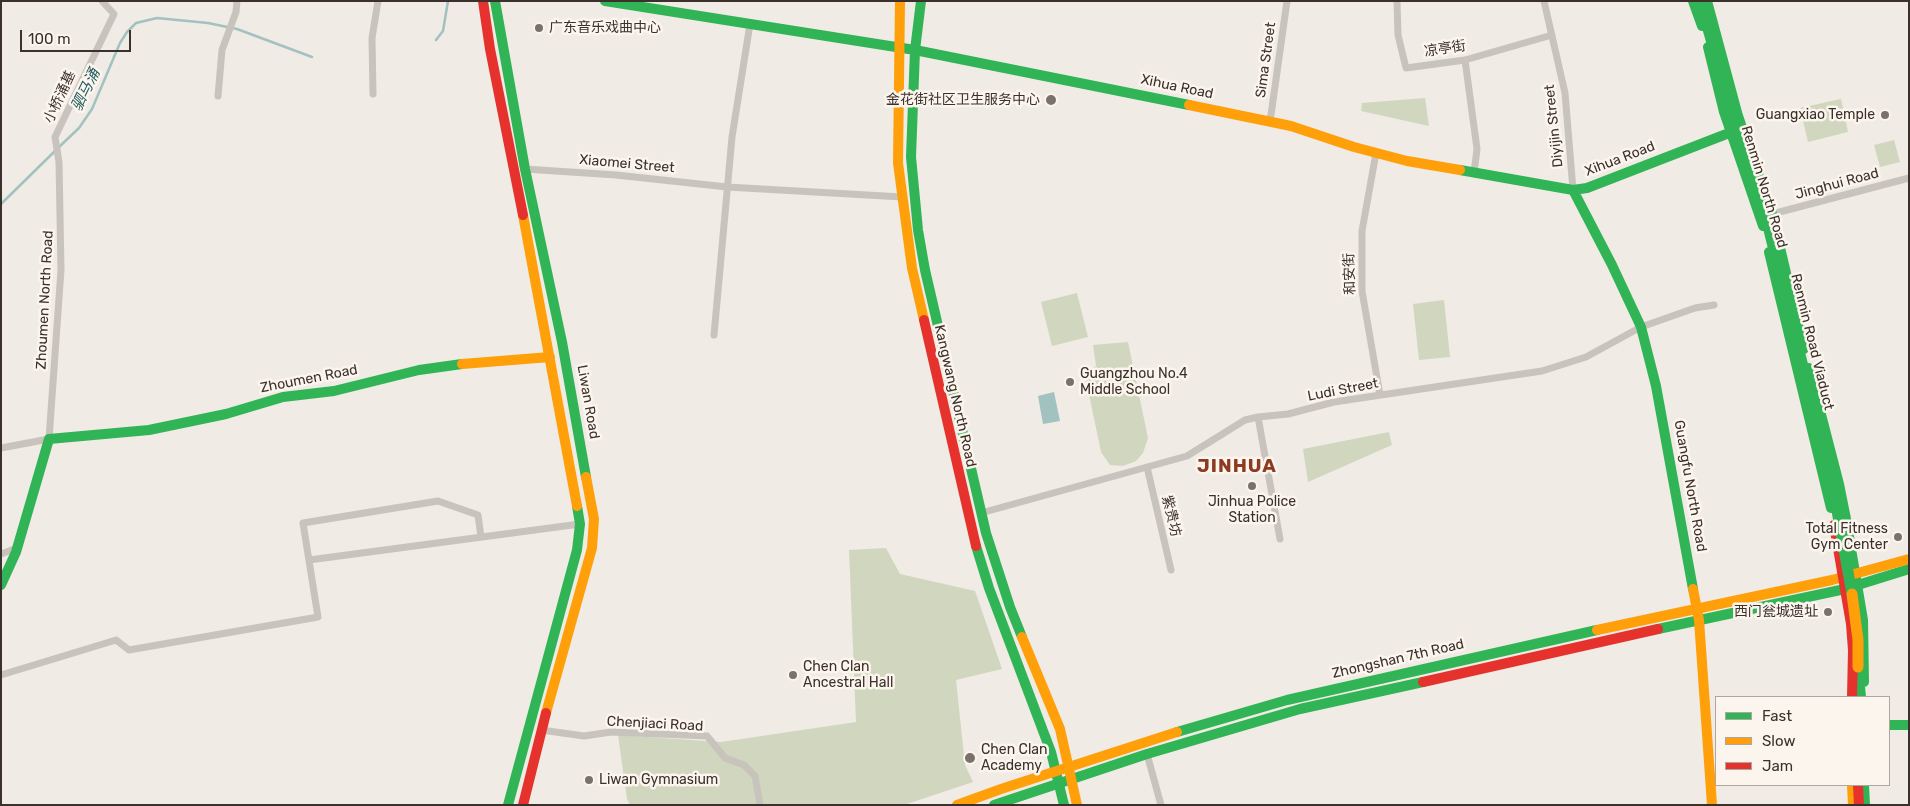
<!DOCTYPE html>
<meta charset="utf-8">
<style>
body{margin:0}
#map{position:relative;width:1910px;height:806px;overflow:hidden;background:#f0ebe5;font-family:Rubik,sans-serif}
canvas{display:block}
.frame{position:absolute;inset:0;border:2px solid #3b302b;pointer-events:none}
.legend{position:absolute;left:1715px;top:696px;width:175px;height:90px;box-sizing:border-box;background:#fbf5ee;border:1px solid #aea6a0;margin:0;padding:6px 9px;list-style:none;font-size:15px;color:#3b302b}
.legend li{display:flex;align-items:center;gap:10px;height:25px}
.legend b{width:25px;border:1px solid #aea6a0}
.scale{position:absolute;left:20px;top:30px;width:111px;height:22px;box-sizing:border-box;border:2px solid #3b302b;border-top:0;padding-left:6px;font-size:15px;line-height:18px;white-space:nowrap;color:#3b302b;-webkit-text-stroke:4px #fbf5ee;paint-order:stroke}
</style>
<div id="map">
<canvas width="1910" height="806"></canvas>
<div class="frame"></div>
<ul class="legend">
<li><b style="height:6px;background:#30b455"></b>Fast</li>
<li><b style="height:6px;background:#ff9f0a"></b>Slow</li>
<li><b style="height:6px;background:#e5322d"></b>Jam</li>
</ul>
<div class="scale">100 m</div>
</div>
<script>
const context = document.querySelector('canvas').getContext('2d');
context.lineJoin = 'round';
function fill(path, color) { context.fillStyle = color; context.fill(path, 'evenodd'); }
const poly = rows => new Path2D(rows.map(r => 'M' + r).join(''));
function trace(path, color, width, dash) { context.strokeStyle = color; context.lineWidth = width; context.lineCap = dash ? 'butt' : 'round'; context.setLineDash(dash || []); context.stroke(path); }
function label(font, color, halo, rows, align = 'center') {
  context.font = font + ' Rubik,"Noto Sans SC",sans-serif'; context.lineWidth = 5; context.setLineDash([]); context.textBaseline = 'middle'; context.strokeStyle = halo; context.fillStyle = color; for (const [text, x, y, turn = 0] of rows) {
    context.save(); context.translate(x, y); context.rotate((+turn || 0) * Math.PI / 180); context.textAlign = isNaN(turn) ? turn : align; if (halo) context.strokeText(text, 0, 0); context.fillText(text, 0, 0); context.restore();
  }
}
const green = poly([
 [1425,98,1429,126,1361,111,1362,103],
 [1841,99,1848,132,1808,142,1800,108],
 [1894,140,1900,162,1880,167,1874,145],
 [1077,293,1088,337,1052,346,1041,302],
 [1444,300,1450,357,1419,360,1413,304],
 [1128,342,1148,438,1143,453,1136,461,1123,466,1110,465,1101,452,1085,375,1096,366,1093,345],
 [1389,432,1392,445,1308,482,1303,449],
 [886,548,900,574,975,591,1002,669,956,680,965,765,973,782,904,805,630,805,627,799,618,735,721,742,856,722,849,550]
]);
const water = poly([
 [1054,392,1060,421,1043,424,1038,396]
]);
const stream = poly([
 [436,40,443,31,448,1],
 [59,147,79,128,92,109,120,43,127,32,136,23,157,18,208,23,237,29,312,57],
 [1,204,55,151]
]);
const street = poly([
 [1397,1,1398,35,1406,68,1465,60,1552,35],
 [1544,1,1565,93,1573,190],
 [1465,60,1477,149,1474,173],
 [373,94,372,38,378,1],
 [218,96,222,50,236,12,237,1],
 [1270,122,1287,1],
 [1376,153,1362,231,1362,291,1380,395],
 [525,169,616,175,727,187,902,197],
 [1772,214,1909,178],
 [714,335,732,137,750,24],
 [1258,417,1280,539],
 [1,448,49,439,61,270,59,162,55,137,114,14,102,1],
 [1147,467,1171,570],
 [981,513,1187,456,1245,420,1258,417,1288,414,1334,402,1542,371,1586,357,1641,327,1695,308,1714,305],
 [1,554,17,548],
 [309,560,580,524],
 [1,675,116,640,129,650,318,617,303,523,438,501,478,515,481,537],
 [541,730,584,736,611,732,707,736,725,758,744,765,755,776,760,805],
 [1147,754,1161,805]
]);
const fast = poly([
 [495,1,525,169,562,342,586,477],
 [605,1,915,50,1189,105],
 [921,1,915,50,911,157,918,230,925,270,986,533,1010,607,1022,637],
 [1693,1,1702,26],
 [1707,1,1738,116,1772,214,1804,349],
 [1708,47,1724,112,1763,226],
 [1460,170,1573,190,1587,188,1742,128],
 [1573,190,1612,265,1641,327,1656,386,1693,589],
 [1769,252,1831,508],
 [1809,368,1839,484,1846,519,1863,620,1864,682],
 [976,546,989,588,1051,752,1064,805],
 [1,585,16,552,49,439,149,430,226,414,283,397,334,391,419,370,462,364],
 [1658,629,1845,589,1909,569],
 [1858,667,1861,697],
 [1889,725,1909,725],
 [1177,732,1287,700,1597,630],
 [1864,785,1865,805],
 [508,805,577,550,580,524,577,506],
 [994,805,1147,754,1300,709,1423,682]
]);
const slow = poly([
 [900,1,898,163,912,268,924,320],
 [1189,105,1291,126,1354,147,1407,161,1460,170],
 [523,215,577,506],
 [462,364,550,357],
 [1693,589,1699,620,1712,805],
 [1597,630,1832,580,1909,559],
 [1022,637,1060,729,1077,805],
 [546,713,592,548,594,519,586,477],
 [1852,785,1853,805],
 [957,805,1001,789,1177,732]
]);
const jam = poly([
 [483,1,490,49,523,215],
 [924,320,976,546],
 [1834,525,1851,624,1853,650,1852,697],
 [1423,682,1658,629],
 [1858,785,1859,805],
 [523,805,546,713]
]);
const fastBridge = poly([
 [1700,1,1734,120,1762,202,1832,483,1852,594]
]);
const slowBridge = poly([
 [1852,594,1858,640,1858,667]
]);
const markers = [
 [539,28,5,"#7a716c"],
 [1051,100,6,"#7a716c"],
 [1885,115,5,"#7a716c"],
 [1070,382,5,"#7a716c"],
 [1252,486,5,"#7a716c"],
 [1898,537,5,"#7a716c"],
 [1828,612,5,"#7a716c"],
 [793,675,5,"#7a716c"],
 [970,758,6,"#7a716c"],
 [589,780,5,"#7a716c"]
];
const poiNames = [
 ["广东音乐戏曲中心",549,28],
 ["金花街社区卫生服务中心",1040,100,"right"],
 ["Guangxiao Temple",1875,115,"right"],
 ["Guangzhou No.4",1080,374],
 ["Middle School",1080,390],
 ["Jinhua Police",1252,502,"center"],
 ["Station",1252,518,"center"],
 ["Total Fitness",1888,529,"right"],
 ["Gym Center",1888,545,"right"],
 ["西门瓮城遗址",1818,612,"right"],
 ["Chen Clan",803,667],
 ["Ancestral Hall",803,683],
 ["Chen Clan",981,750],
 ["Academy",981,766],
 ["Liwan Gymnasium",599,780]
];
const streetNames = [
 ["凉亭街",1445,49,-9],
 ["Sima Street",1266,60,-82],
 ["Xihua Road",1177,87,12],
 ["小桥涌基",60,97,-65],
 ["Diyijin Street",1554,126,-96],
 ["Xihua Road",1620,159,-21],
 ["Xiaomei Street",627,164,5],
 ["Jinghui Road",1837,184,-15],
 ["Renmin North Road",1764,187,73],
 ["和安街",1350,274,-92],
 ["Zhoumen North Road",45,300,-87],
 ["Renmin Road Viaduct",1812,342,76],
 ["Zhoumen Road",309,379,-11],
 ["Ludi Street",1343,390,-11],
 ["Kangwang North Road",955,396,77],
 ["Liwan Road",588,402,80],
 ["Guangfu North Road",1690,486,80],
 ["紫贵坊",1171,516,77],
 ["Zhongshan 7th Road",1398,659,-13],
 ["Chenjiaci Road",655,724,3]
];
const waterNames = [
 ["驷马涌",86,90,-64]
];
const districtNames = [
 ["JINHUA",1237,467]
];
fill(green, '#d1d6bf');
fill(water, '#a1c2c1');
trace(stream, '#a1c2c1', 2.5);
trace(street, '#c9c3be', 7);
trace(fast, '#30b455', 10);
trace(slow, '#ff9f0a', 10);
trace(jam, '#e5322d', 10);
trace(fastBridge, '#30b455', 11);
trace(slowBridge, '#ff9f0a', 11);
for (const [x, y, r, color] of markers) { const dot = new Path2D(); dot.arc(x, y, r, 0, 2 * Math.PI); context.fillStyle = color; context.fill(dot); trace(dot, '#fbf5ee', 2); }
label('14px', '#3b302b', '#fbf5ee', poiNames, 'left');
label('14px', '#3b302b', '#fbf5ee', streetNames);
label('italic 15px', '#1f5a5e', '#fbf5ee', waterNames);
context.letterSpacing = '1px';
label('bold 19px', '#8c3b22', '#fbf5ee', districtNames);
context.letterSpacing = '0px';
</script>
